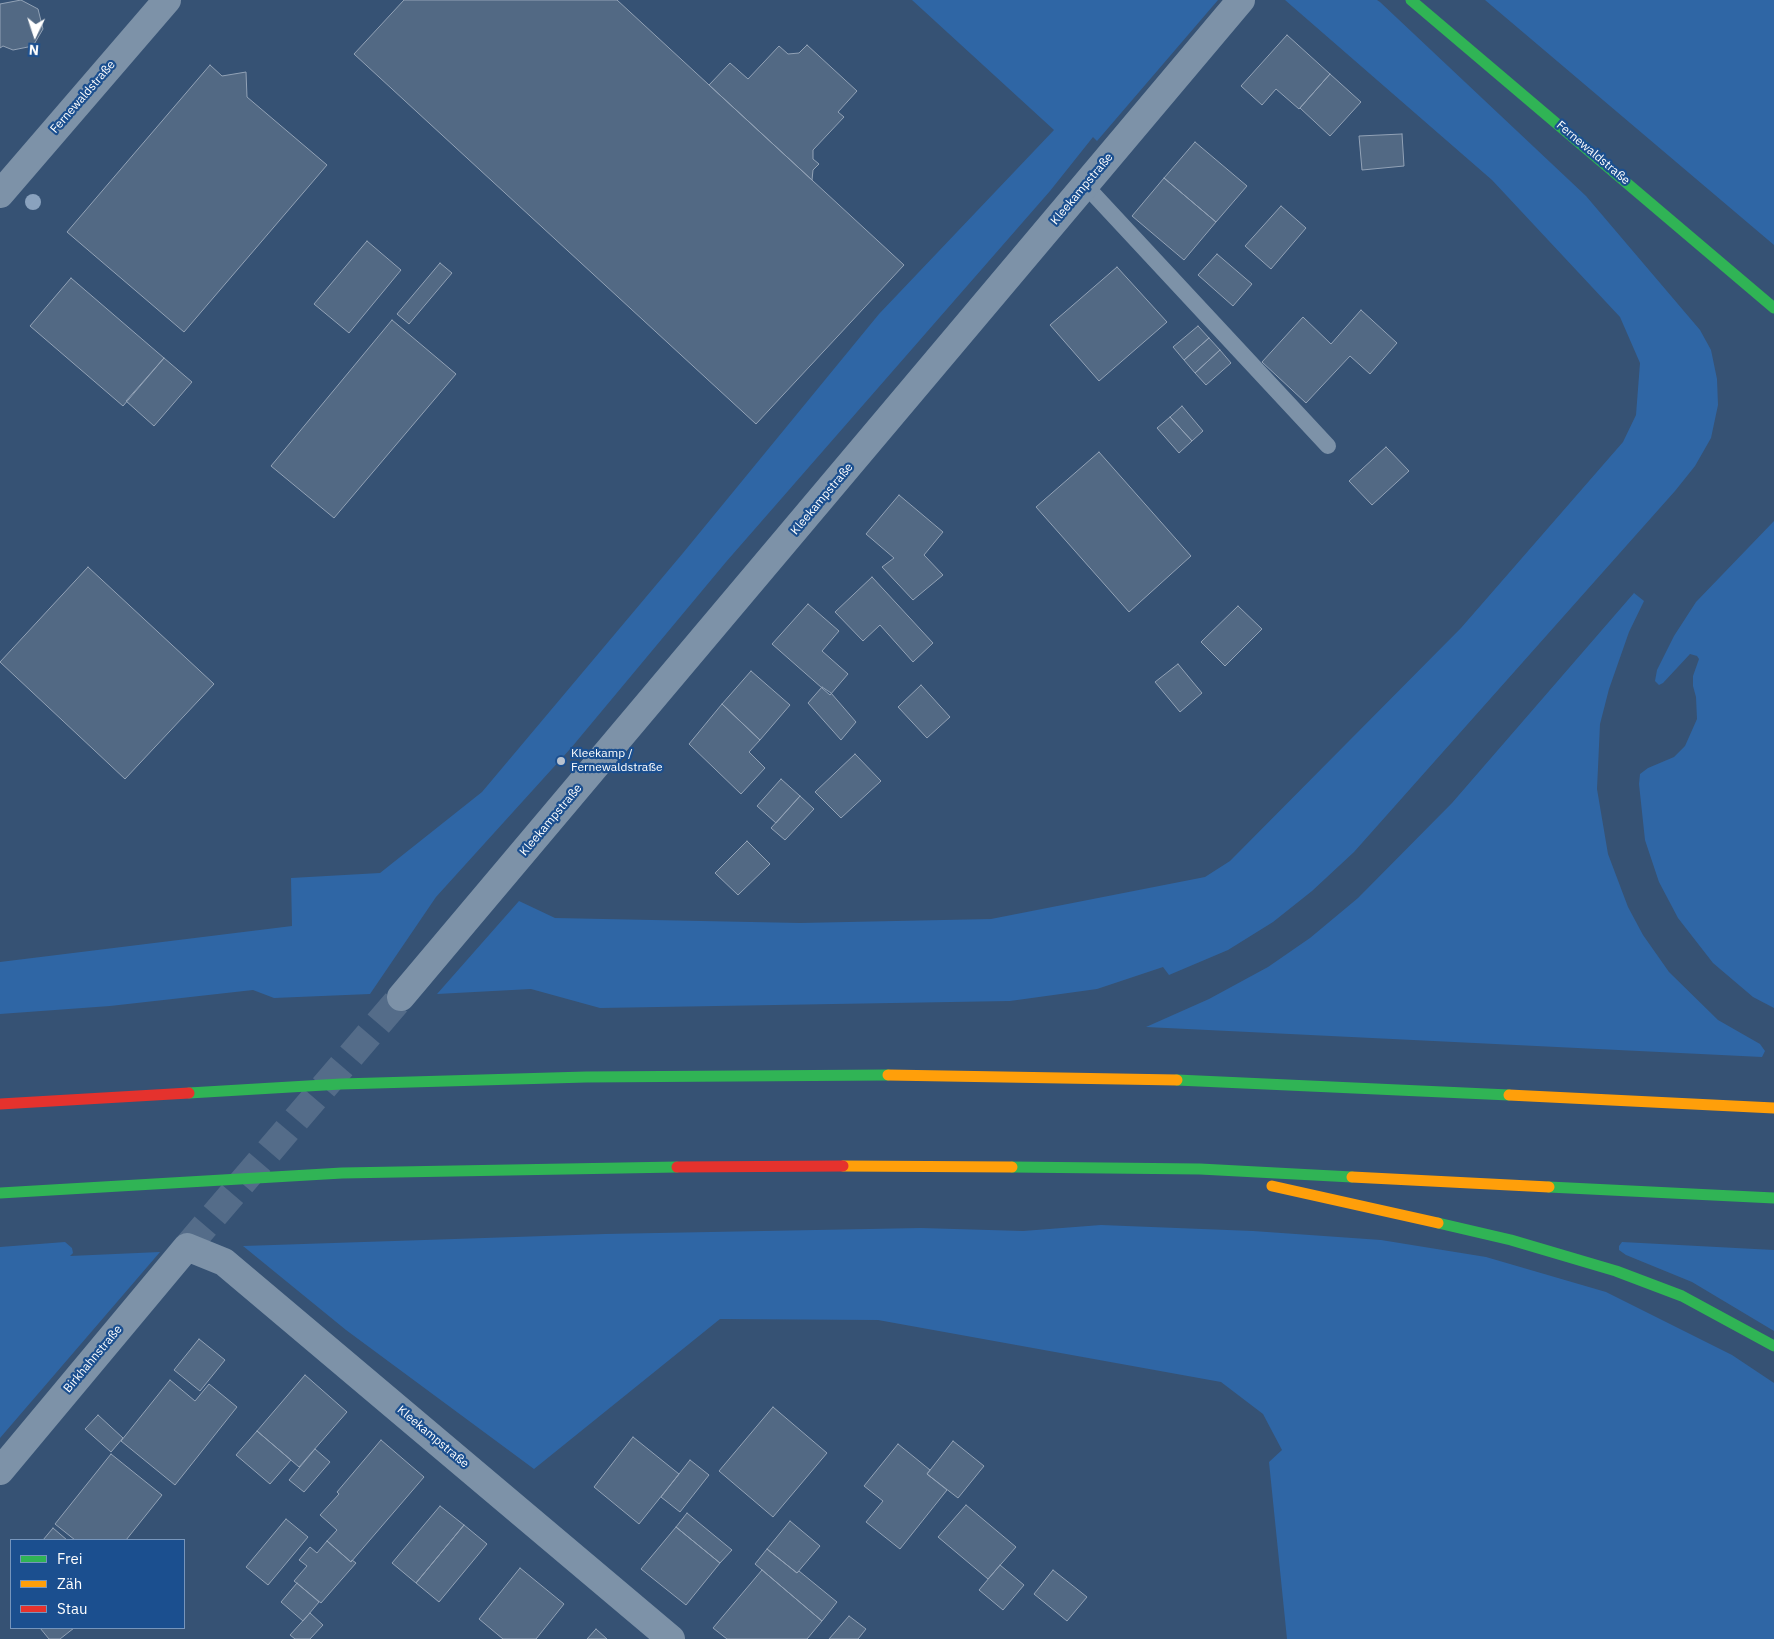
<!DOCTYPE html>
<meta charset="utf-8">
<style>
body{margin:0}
#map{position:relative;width:1774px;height:1639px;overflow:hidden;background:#365274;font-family:"IBM Plex Sans",sans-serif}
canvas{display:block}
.legend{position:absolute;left:10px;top:1539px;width:175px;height:90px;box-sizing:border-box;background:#1b4f8f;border:1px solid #7695bc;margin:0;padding:6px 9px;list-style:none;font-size:15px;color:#fff}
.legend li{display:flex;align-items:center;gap:10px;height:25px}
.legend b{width:25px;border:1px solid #7695bc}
.north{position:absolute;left:10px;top:10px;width:50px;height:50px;-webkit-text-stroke:4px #1b4f8f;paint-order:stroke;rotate:184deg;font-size:14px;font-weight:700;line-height:20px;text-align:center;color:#fff}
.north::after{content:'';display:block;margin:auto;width:18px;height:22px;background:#fff;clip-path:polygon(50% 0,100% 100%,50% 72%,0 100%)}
</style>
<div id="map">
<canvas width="1774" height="1639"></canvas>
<ul class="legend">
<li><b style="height:6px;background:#30b455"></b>Frei</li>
<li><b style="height:6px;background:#ff9f0a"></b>Zäh</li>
<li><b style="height:6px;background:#e5322d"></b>Stau</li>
</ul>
<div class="north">N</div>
</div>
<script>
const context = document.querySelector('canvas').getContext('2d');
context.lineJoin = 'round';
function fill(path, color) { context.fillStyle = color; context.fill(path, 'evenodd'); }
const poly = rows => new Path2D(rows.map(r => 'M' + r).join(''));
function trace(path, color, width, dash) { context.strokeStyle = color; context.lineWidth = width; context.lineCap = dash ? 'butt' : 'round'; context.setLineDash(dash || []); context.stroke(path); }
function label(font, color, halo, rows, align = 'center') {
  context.font = font + ' "IBM Plex Sans",sans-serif'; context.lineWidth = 4.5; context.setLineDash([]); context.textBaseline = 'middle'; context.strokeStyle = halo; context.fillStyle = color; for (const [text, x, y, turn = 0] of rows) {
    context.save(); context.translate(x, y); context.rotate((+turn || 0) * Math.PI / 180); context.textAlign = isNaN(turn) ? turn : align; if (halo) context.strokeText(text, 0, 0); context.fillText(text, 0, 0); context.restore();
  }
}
const green = poly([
 [912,0,1218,0,1097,141,1093,137,1050,191,726,562,571,748,436,897,370,994,274,998,253,990,110,1006,0,1014,0,962,292,926,291,878,380,873,482,792,683,553,879,314,1054,130],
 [1285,0,1377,0,1380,2,1586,196,1700,330,1711,350,1717,379,1718,405,1711,438,1695,466,1675,491,1354,852,1312,891,1273,922,1228,950,1169,975,1163,967,1097,989,1010,1001,600,1008,531,989,437,994,519,901,555,918,800,923,991,919,1205,877,1230,861,1461,628,1623,442,1636,415,1640,363,1620,317,1492,180],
 [1485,0,1774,0,1774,245],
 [1774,521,1774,1008,1753,997,1713,963,1678,918,1659,882,1645,840,1639,784,1640,774,1648,768,1674,757,1685,746,1697,719,1696,697,1693,686,1693,676,1699,659,1697,656,1690,654,1663,683,1659,685,1655,681,1657,670,1674,636,1696,602],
 [1634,593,1644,601,1629,632,1609,689,1600,724,1597,789,1608,854,1628,907,1643,935,1669,972,1718,1020,1760,1044,1765,1051,1762,1057,1146,1027,1209,999,1268,967,1310,938,1358,898,1452,803],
 [1101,1225,1253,1231,1381,1240,1486,1257,1606,1292,1732,1355,1774,1383,1774,1639,1287,1639,1269,1462,1282,1450,1263,1414,1221,1382,878,1320,720,1319,534,1469,346,1330,243,1246,605,1234,921,1228,1023,1231],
 [65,1242,72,1248,73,1253,70,1256,160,1252,0,1438,0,1247],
 [1622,1242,1774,1250,1774,1331,1692,1282,1626,1255,1619,1250,1619,1246]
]);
const building = poly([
 [21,0,38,9,43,29,33,46,13,50,3,46,0,48,0,4,21,0],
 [404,0,617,0,904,265,756,424,354,54,404,0],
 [1287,35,1330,74,1299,109,1276,89,1262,105,1241,86,1287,35],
 [807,45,857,91,838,112,844,117,813,150,813,159,819,164,813,170,812,180,709,85,730,63,748,79,779,46,788,54,799,53,807,45],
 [210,65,222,76,246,72,247,97,327,165,184,332,67,232,210,65],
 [1330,74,1361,102,1330,136,1300,108,1330,74],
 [1402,134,1404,166,1362,170,1359,136,1402,134],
 [1195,142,1247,186,1216,222,1164,178,1195,142],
 [1164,178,1216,222,1184,260,1132,216,1164,178],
 [1281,206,1306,228,1271,269,1245,246,1281,206],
 [367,241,401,270,349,333,314,304,367,241],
 [1217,254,1252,284,1233,306,1198,275,1217,254],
 [440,263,452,273,409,324,397,314,440,263],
 [1117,267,1167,322,1099,381,1050,325,1117,267],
 [71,278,164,358,123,406,30,326,71,278],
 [1361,310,1397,343,1370,374,1350,356,1306,403,1262,362,1303,317,1331,344,1361,310],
 [392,320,456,374,334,518,271,466,392,320],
 [1198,326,1209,338,1184,360,1173,347,1198,326],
 [1209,338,1220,350,1195,373,1184,360,1209,338],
 [1220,350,1231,363,1206,385,1195,373,1220,350],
 [164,358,192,382,154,426,126,401,164,358],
 [1182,406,1203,431,1192,441,1170,417,1182,406],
 [1170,417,1192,441,1179,453,1157,428,1170,417],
 [1386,447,1409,471,1372,505,1349,481,1386,447],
 [1099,452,1191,556,1129,612,1036,507,1099,452],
 [899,495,943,532,924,555,943,575,913,600,882,567,894,558,866,534,899,495],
 [88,567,214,684,125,779,0,662,88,567],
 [872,577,933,643,913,662,880,625,863,641,835,612,872,577],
 [808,604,839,631,822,651,848,674,830,695,772,644,808,604],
 [1238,606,1262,629,1225,666,1201,642,1238,606],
 [1178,664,1202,693,1180,712,1155,682,1178,664],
 [751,671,790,705,760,740,722,704,751,671],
 [921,685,950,717,927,738,898,707,921,685],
 [822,687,831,693,856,722,841,740,808,703,822,687],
 [722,704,760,740,749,752,765,768,741,794,689,744,722,704],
 [855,754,881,781,841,818,815,792,855,754],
 [781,779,800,796,776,823,757,806,781,779],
 [800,796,814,809,785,840,771,828,800,796],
 [747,841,770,864,738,895,715,873,747,841],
 [199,1339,225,1360,200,1391,174,1370,199,1339],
 [305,1375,347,1412,299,1467,257,1431,305,1375],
 [170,1380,195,1401,209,1384,237,1407,175,1485,121,1441,170,1380],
 [773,1407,827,1453,773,1517,719,1471,773,1407],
 [98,1415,123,1438,111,1452,85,1429,98,1415],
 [257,1431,291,1460,270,1484,236,1455,257,1431],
 [633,1437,679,1474,639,1524,594,1487,633,1437],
 [381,1440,424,1477,351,1562,327,1541,337,1530,320,1515,339,1494,337,1492,381,1440],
 [953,1441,984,1466,958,1498,927,1474,953,1441],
 [898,1444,930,1470,927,1474,947,1490,900,1549,866,1522,883,1501,864,1486,898,1444],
 [315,1449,330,1462,304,1492,289,1480,315,1449],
 [111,1454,162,1495,126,1540,75,1540,55,1524,111,1454],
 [690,1460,709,1475,680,1512,661,1497,690,1460],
 [966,1505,1016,1547,988,1579,938,1537,966,1505],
 [440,1506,464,1525,416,1583,392,1563,440,1506],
 [687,1513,732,1550,720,1563,676,1527,687,1513],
 [286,1519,308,1537,268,1585,246,1567,286,1519],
 [790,1521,820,1546,797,1573,767,1549,790,1521],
 [464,1525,487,1544,439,1602,416,1583,464,1525],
 [676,1527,720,1563,686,1605,641,1569,676,1527],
 [53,1528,67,1540,43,1540,53,1528],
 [327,1541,351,1562,352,1560,356,1563,321,1603,294,1581,307,1566,299,1560,310,1547,317,1553,327,1541],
 [767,1549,797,1573,799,1571,837,1602,822,1621,755,1564,767,1549],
 [1000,1565,1024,1585,1003,1610,979,1590,1000,1565],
 [520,1568,564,1604,536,1639,503,1639,479,1619,520,1568],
 [762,1570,822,1621,807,1639,727,1639,713,1628,762,1570],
 [1053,1570,1087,1597,1067,1621,1034,1594,1053,1570],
 [297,1583,319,1602,303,1621,281,1602,297,1583],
 [310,1613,323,1625,310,1639,295,1639,290,1635,310,1613],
 [849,1616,866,1629,858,1639,829,1639,849,1616],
 [40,1628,74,1628,60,1639,49,1639,40,1628],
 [596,1629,607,1639,587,1639,596,1629]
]);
const streetTunnel = poly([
 [187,1247,401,997]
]);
const lane = poly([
 [1086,186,1328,446]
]);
const street = poly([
 [0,194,167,0],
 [401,997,1241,0],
 [0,1471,187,1247,224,1262,671,1639]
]);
const fast = poly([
 [1411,0,1774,308],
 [1177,1080,1509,1095],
 [189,1093,341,1084,586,1077,888,1075],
 [1012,1167,1200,1169,1352,1177],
 [1549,1187,1774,1198],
 [0,1193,342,1173,677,1167],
 [1438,1223,1511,1240,1616,1271,1682,1296,1774,1346]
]);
const slow = poly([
 [888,1075,1177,1080],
 [1509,1095,1774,1108],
 [843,1166,1012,1167],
 [1352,1177,1549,1187],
 [1272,1186,1438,1223]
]);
const jam = poly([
 [0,1104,189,1093],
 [677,1167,843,1166]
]);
const trees = [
 [33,202]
];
const markers = [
 [561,761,5,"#b9c2ce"]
];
const streetNames = [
 ["Fernewaldstraße",83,97,-49],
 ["Fernewaldstraße",1593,153,40],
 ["Kleekampstraße",1082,189,-50],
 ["Kleekampstraße",822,499,-50],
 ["Kleekampstraße",551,820,-50],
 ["Birkhahnstraße",93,1359,-50],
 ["Kleekampstraße",433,1437,40]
];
const poiNames = [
 ["Kleekamp /",571,754],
 ["Fernewaldstraße",571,768]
];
fill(green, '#2f66a5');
fill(building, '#526984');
trace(building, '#92a2b6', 1);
trace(streetTunnel, '#546c89', 28, [28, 14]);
trace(lane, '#7d92a8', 16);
trace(street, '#7d92a8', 28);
trace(fast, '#30b455', 11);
trace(slow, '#ff9f0a', 11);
trace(jam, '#e5322d', 11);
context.fillStyle = '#8aa2be';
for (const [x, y] of trees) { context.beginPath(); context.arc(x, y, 8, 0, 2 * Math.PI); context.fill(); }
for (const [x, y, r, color] of markers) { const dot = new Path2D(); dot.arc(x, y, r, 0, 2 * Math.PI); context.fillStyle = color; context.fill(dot); trace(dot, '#1b4f8f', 2); }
label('12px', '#fff', '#1b4f8f', streetNames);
label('12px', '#fff', '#1b4f8f', poiNames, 'left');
</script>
